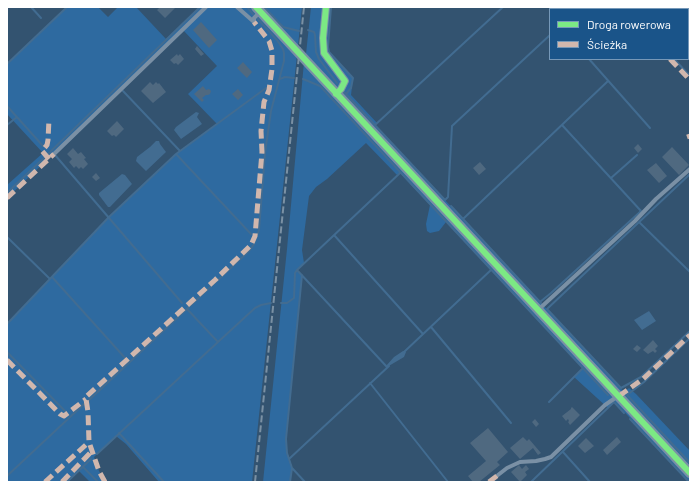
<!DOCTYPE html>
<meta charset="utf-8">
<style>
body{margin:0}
#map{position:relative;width:697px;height:489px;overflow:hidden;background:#335370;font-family:Barlow,sans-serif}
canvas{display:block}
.frame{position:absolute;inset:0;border:8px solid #fff;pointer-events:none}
.legend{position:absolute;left:549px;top:8px;width:140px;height:52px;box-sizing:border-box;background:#1a5489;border:1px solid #7698b8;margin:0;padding:5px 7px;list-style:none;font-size:12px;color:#fff}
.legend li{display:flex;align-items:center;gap:8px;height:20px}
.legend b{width:20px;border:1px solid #7698b8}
</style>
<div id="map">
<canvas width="697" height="489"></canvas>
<div class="frame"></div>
<ul class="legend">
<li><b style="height:5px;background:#7ce984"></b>Droga rowerowa</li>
<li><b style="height:5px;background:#d1b7ad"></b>Ścieżka</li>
</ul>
</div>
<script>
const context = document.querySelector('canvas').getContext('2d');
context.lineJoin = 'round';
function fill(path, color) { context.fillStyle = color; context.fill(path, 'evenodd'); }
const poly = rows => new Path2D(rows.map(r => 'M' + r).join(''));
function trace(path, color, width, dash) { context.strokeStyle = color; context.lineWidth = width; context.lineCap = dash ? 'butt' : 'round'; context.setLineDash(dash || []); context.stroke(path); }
const green = poly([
 [67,7,98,7,108,17,118,7,136,7,166,39,200,7,252,7,297,55,252,482,159,482,126,444,116,436,94,457,99,471,105,482,90,482,79,471,67,482,7,482,7,324,109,217,176,154,217,124,188,94,217,66,183,30,7,198,7,185,43,153,7,114,7,64],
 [261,7,302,7,298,46],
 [311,7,331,7,328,47,329,52,353,78,351,95,377,123,375,125,624,392,629,388,636,394,690,451,690,468,306,54],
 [304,62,690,478,690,482,615,402,608,408,574,377,583,368,446,222,439,231,430,233,427,231,426,224,430,205,400,173,397,175,366,143,327,179,316,187,309,196,302,250,304,263,297,270,302,275,286,439,287,453,292,468,290,482,263,482,287,249]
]);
const water = poly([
 [196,112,199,113,197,117,202,124,181,139,174,130,176,127],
 [156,141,159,141,160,144,166,152,146,171,136,161,137,157,150,147],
 [122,174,125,175,132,184,110,207,108,207,99,195,99,193],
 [649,311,656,321,642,330,634,320],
 [403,351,405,351,406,352,404,357,387,367,386,366,394,357]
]);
const stream = poly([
 [31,7,41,18],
 [247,7,253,14],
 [264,7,283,27,299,31],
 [331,7,328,47,329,52,353,78,351,88,346,94],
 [625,7,627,9],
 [577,9,579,7],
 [686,9,688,7],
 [308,30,314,32,315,35,316,52,319,59,337,83],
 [589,59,650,128],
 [674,59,690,76],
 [7,64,67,7],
 [280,79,285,77,294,78],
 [303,79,320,86,608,395],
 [123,91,180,151],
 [343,91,445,200,448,197,452,126,550,35],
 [7,106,43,146],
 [7,125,17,117],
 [375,125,503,7],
 [48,154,200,7],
 [176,154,251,234],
 [55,155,182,303],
 [690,174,547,309,621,388,641,377,690,331],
 [611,178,637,155],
 [7,193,45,157],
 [451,206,541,303],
 [463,219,608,81],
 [639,222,690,272],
 [334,235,423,334],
 [7,237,50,279],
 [297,270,387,367],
 [52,277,126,359],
 [540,302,551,293,641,211,562,125],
 [281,303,287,303,294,298,295,273,297,270,400,173],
 [7,324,109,217,176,154,266,88],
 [431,327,511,423],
 [690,338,644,382,627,395,690,463],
 [218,342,255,308,261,305,271,303],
 [7,352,67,413],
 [404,352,491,270],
 [370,383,448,482],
 [89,400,249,251,254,244,259,230,265,153,271,111,284,61,284,53,283,49,277,40,257,18],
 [549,402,583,368],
 [630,419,689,482],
 [119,433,164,482],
 [563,452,590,482],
 [97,454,218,342,187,309],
 [289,459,389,366],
 [83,467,98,482],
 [292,468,305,482],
 [7,476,84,404],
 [67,482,91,459],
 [290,482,292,468,287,453,286,439,302,275],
 [531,482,614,402,624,413]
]);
const building = poly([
 [160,7,176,7,165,18,157,10],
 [201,22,217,40,209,48,193,30],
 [197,46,204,54,201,56,195,49],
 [177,54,178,56,180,54,184,59,178,65,176,63,174,64,170,60],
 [243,62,252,72,247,78,237,68],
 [150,82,153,85,156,82,158,84,159,83,166,92,153,103,141,91],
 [203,86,206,90,209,89,211,91,210,94,208,95,206,95,202,98,204,100,202,102,194,94],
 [238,89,243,95,238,100,232,94],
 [117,121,124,129,116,137,114,135,112,136,107,131],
 [638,144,642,149,638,153,634,148],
 [672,147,689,165,679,175,662,157],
 [73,148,78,154,81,152,86,158,84,159,88,164,83,169,81,167,79,169,76,166,74,168,69,162,72,159,67,154],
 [480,162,486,169,479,175,473,168],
 [656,163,667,176,659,183,647,170],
 [96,173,100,178,96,181,92,177],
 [653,340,658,346,655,349,657,351,655,353,653,351,648,354,643,350],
 [637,345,641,348,637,352,633,349],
 [572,407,580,415,570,425,568,422,569,421,568,419,566,421,562,416,571,409,571,408],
 [535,419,539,424,536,427,532,422],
 [488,428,508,452,497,462,500,465,479,482,473,482,468,476,486,461,470,443],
 [523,437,527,441,529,439,541,453,538,455,533,448,520,459,510,448],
 [617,437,621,442,607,455,603,450],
 [586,438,594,446,585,453,578,446],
 [519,465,522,469,526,465,529,469,525,472,527,475,520,482,511,472]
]);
const service = poly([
 [237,7,254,22,254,18,260,12],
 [54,154,206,7],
 [538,310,635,221,656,199,690,169],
 [498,475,507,468,520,462,536,461,545,459,551,457,605,405,618,396]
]);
const minor = poly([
 [326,7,323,38,324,53,345,81,341,89,336,94]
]);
const tertiary = poly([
 [256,7,690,473]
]);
const rail = poly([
 [255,482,304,7]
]);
const quiet = poly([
 [621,7,623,9],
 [670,59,690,80],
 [687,137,690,136],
 [49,159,42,151,47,145,48,140,49,119],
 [7,198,54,154],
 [7,360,60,414,64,416,86,399],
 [619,396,643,379,690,335],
 [45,482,89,442],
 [62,482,92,451],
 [105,482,99,471,89,442,88,412,86,399,87,396,215,280,251,245,255,236,262,152,261,131,264,102,269,90,272,69,272,51,269,41,254,22],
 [489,482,498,475]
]);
const cycleway = poly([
 [256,7,690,473],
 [326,7,323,38,324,53,345,81,341,89,336,94]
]);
fill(green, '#2e6aa0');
fill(water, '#426c91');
trace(stream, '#426c91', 2);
fill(building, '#4f6980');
trace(service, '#7a90a5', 4);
trace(minor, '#7a90a5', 8);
trace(tertiary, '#7a90a5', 10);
trace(rail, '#7b91a4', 2, [7, 3]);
trace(quiet, '#d1b7ad', 5, [10, 5]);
trace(cycleway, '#7ce984', 6);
</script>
